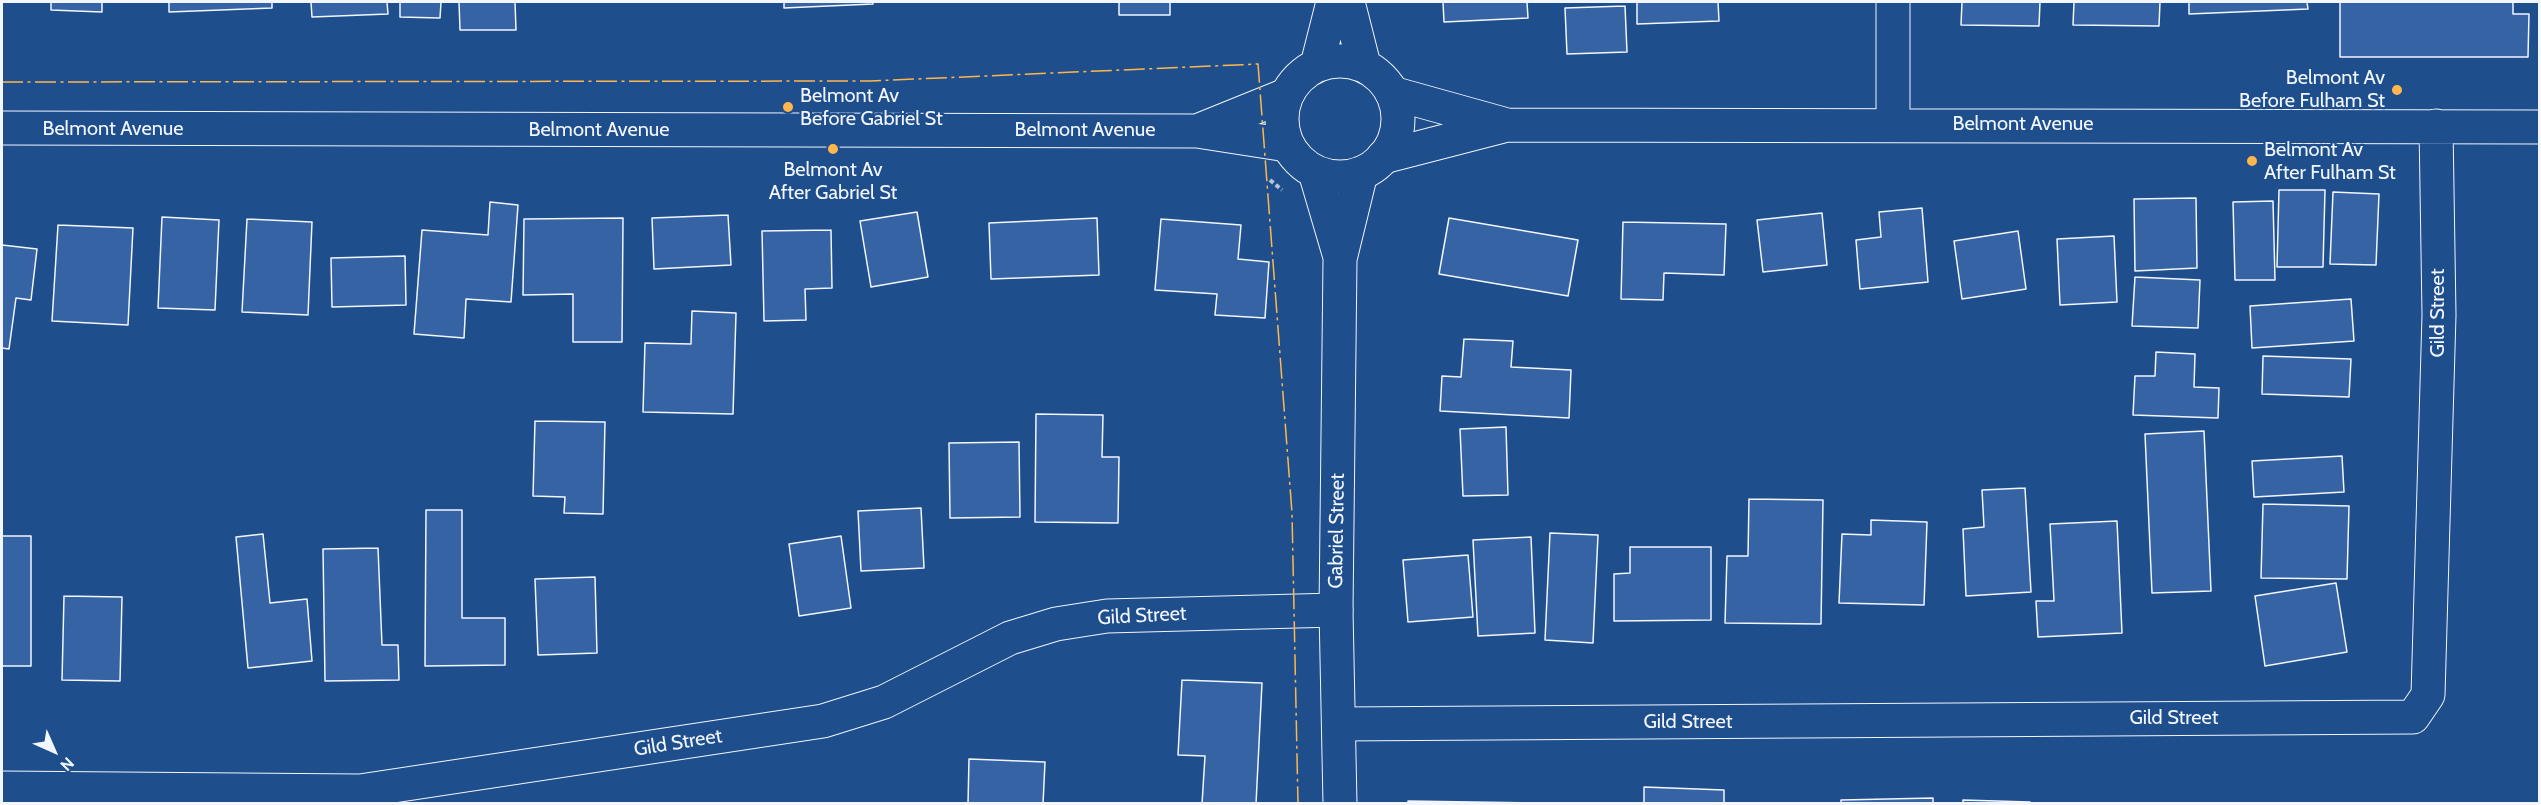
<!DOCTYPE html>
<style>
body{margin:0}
#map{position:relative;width:2541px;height:805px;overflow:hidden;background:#1f4e8c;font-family:Cabin,sans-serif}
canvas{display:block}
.frame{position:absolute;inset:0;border:3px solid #f2f6ff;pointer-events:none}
.north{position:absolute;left:24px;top:721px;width:60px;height:60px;-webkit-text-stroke:4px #1f4e8c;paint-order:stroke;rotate:135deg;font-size:16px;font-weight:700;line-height:24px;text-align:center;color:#f2f6ff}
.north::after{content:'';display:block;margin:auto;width:21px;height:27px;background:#f2f6ff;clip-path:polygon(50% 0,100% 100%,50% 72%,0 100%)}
</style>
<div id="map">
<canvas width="2541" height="805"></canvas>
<div class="frame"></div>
<div class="north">N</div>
</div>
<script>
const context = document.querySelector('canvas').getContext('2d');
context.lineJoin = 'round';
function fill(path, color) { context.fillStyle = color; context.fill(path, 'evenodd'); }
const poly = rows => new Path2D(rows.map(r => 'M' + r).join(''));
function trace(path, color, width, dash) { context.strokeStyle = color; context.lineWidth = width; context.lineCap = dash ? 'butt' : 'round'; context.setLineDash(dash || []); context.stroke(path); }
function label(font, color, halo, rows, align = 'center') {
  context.font = font + ' Cabin,sans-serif'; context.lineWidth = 4.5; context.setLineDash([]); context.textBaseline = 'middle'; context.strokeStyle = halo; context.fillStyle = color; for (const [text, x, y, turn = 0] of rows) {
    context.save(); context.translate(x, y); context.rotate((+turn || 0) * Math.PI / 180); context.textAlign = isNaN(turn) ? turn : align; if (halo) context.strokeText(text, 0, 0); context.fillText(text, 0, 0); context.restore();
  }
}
const building = poly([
 [51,2,102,2,102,12,51,10,51,2],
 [169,2,272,2,272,8,169,12,169,2],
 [311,2,387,2,388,14,312,17,311,2],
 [400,2,441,2,440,18,400,17,400,2],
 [459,2,515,2,516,30,460,30,459,2],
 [784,2,873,2,873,4,784,8,784,2],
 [1119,2,1170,2,1170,15,1119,15,1119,2],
 [1443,2,1527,2,1528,18,1444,22,1443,2],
 [1637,2,1718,2,1719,21,1637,24,1637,2],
 [1962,2,2040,2,2039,26,1961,25,1962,2],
 [2074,2,2160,2,2159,26,2073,25,2074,2],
 [2189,2,2307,2,2308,9,2189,14,2189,2],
 [2340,2,2513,2,2513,14,2529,14,2528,57,2340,57,2340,2],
 [1625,6,1627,52,1567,54,1565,8,1625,6],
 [2279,190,2325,190,2323,267,2277,267,2279,190],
 [2333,192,2379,194,2376,265,2330,264,2333,192],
 [2196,198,2197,268,2135,271,2134,199,2196,198],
 [2273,201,2275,280,2235,280,2233,202,2273,201],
 [490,202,518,205,511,302,466,299,464,338,414,334,422,230,488,235,490,202],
 [1922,208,1928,282,1860,289,1856,240,1881,237,1879,212,1922,208],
 [917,212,928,277,871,287,860,221,917,212],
 [1822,213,1827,265,1763,272,1757,220,1822,213],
 [728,215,731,265,654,269,652,218,728,215],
 [162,217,219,220,215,310,158,308,162,217],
 [623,218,622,342,573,342,573,294,523,295,524,219,623,218],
 [1097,218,1099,275,991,279,989,223,1097,218],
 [1449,218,1578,240,1568,296,1439,274,1449,218],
 [247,219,312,222,308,315,242,312,247,219],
 [1161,219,1241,225,1238,259,1269,262,1265,318,1215,315,1217,294,1155,290,1161,219],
 [1623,222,1726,224,1724,275,1664,273,1663,300,1621,299,1623,222],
 [58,225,133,228,128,325,52,321,58,225],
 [831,230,832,288,805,289,806,320,764,321,762,231,831,230],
 [2018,231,2026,289,1962,299,1954,241,2018,231],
 [2114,236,2117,302,2060,305,2057,239,2114,236],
 [2,245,37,249,31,300,16,298,9,349,2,348,2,245],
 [405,256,406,305,332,307,331,258,405,256],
 [2135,277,2200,280,2198,328,2132,326,2135,277],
 [2351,299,2354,341,2252,348,2250,306,2351,299],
 [692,311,736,313,733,414,643,412,645,343,691,344,692,311],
 [1464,339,1513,341,1511,367,1571,370,1569,418,1440,411,1442,376,1461,377,1464,339],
 [2156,352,2195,354,2194,387,2219,388,2218,418,2133,415,2135,376,2155,376,2156,352],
 [2263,356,2351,359,2349,397,2262,394,2263,356],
 [1036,414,1103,415,1102,457,1119,457,1118,523,1035,522,1036,414],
 [535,421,605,422,603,514,564,513,565,497,533,496,535,421],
 [1506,427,1508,495,1463,496,1460,429,1506,427],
 [2204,431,2211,591,2152,593,2145,434,2204,431],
 [1019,442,1020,517,950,518,949,443,1019,442],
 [2342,456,2344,492,2254,497,2252,461,2342,456],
 [2025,488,2031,592,1966,596,1963,529,1984,527,1982,490,2025,488],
 [1749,499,1823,500,1821,624,1725,623,1727,556,1748,556,1749,499],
 [2263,504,2349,506,2347,579,2261,578,2263,504],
 [921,508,924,568,861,571,858,511,921,508],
 [426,510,462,510,462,618,505,618,505,665,425,666,426,510],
 [1871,520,1927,522,1924,605,1839,603,1842,534,1871,535,1871,520],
 [2117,521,2122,633,2038,637,2036,601,2054,601,2050,524,2117,521],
 [1550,533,1598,535,1593,643,1545,640,1550,533],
 [263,534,270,603,307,599,312,661,248,668,236,537,263,534],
 [2,536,31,536,31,666,2,666,2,536],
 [841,536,851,608,799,616,789,544,841,536],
 [1531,537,1535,633,1478,636,1473,540,1531,537],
 [1630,547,1711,547,1711,620,1614,621,1614,574,1630,573,1630,547],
 [378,548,382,645,398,645,399,680,325,681,323,549,378,548],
 [1468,555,1473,617,1408,622,1403,560,1468,555],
 [595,577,597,653,538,655,535,579,595,577],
 [2336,583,2347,652,2265,666,2255,596,2336,583],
 [64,596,122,597,120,681,62,680,64,596],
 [1182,680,1262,683,1256,804,1202,804,1205,756,1178,755,1182,680],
 [969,759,1045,762,1043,804,968,804,969,759],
 [1644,787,1724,790,1724,804,1644,804,1644,787],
 [1933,798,1933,804,1841,804,1841,800,1933,798],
 [1963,800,2030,802,2030,804,1963,804,1963,800],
 [1408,801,1538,803,1408,804,1408,801]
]);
const path = poly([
 [1270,180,1282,190]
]);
const street = poly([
 [1392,93,1507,125],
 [1893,124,1893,2],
 [2,128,1197,131,1287,145],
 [1197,131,1286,95],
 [1383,157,1507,125,2540,127],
 [1340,724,2413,717,2428,695,2439,315,2436,126],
 [2,788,360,791,823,721,884,702,1010,638,1056,624,1107,616,1336,610]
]);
const secondary = poly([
 [1348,2,1364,65],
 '1282 119a58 58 0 1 1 116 0a58 58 0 1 1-116 0Z',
 [1317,65,1333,2],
 [1315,172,1340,257],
 [1340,804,1336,610,1340,259,1361,173]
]);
const power = poly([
 [2,82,871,81,1258,64,1292,513,1298,804]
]);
const markers = [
 [2397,90,6,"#ffb74d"],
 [788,107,6,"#ffb74d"],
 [833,149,6,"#ffb74d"],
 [2252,161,6,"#ffb74d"]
];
const poiNames = [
 ["Belmont Av",2385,78,"right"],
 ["Before Fulham St",2385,101,"right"],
 ["Belmont Av",800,96],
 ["Before Gabriel St",800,119],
 ["Belmont Av",2264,150],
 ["After Fulham St",2264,173],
 ["Belmont Av",833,170,"center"],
 ["After Gabriel St",833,193,"center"]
];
const streetNames = [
 ["Belmont Avenue",2023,124],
 ["Belmont Avenue",113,129],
 ["Belmont Avenue",599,130],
 ["Belmont Avenue",1085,130],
 ["Gild Street",2438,313,-90],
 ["Gabriel Street",1337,531,-89],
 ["Gild Street",1142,616,-3],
 ["Gild Street",2174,718],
 ["Gild Street",1688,722],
 ["Gild Street",678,743,-9]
];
fill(building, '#3563a3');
trace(building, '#f2f6ff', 1.5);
trace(street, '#f2f6ff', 35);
trace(secondary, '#f2f6ff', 35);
trace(path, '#b3c4dc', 4, [4.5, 3]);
trace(street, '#1f4e8c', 33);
trace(secondary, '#1f4e8c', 33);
trace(power, '#ffb74d', 1.5, [21, 4.5, 3, 4.5]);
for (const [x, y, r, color] of markers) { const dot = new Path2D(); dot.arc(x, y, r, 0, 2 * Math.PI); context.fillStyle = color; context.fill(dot); trace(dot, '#1f4e8c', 2); }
label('20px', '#f2f6ff', '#1f4e8c', poiNames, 'left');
label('20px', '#f2f6ff', '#1f4e8c', streetNames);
</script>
